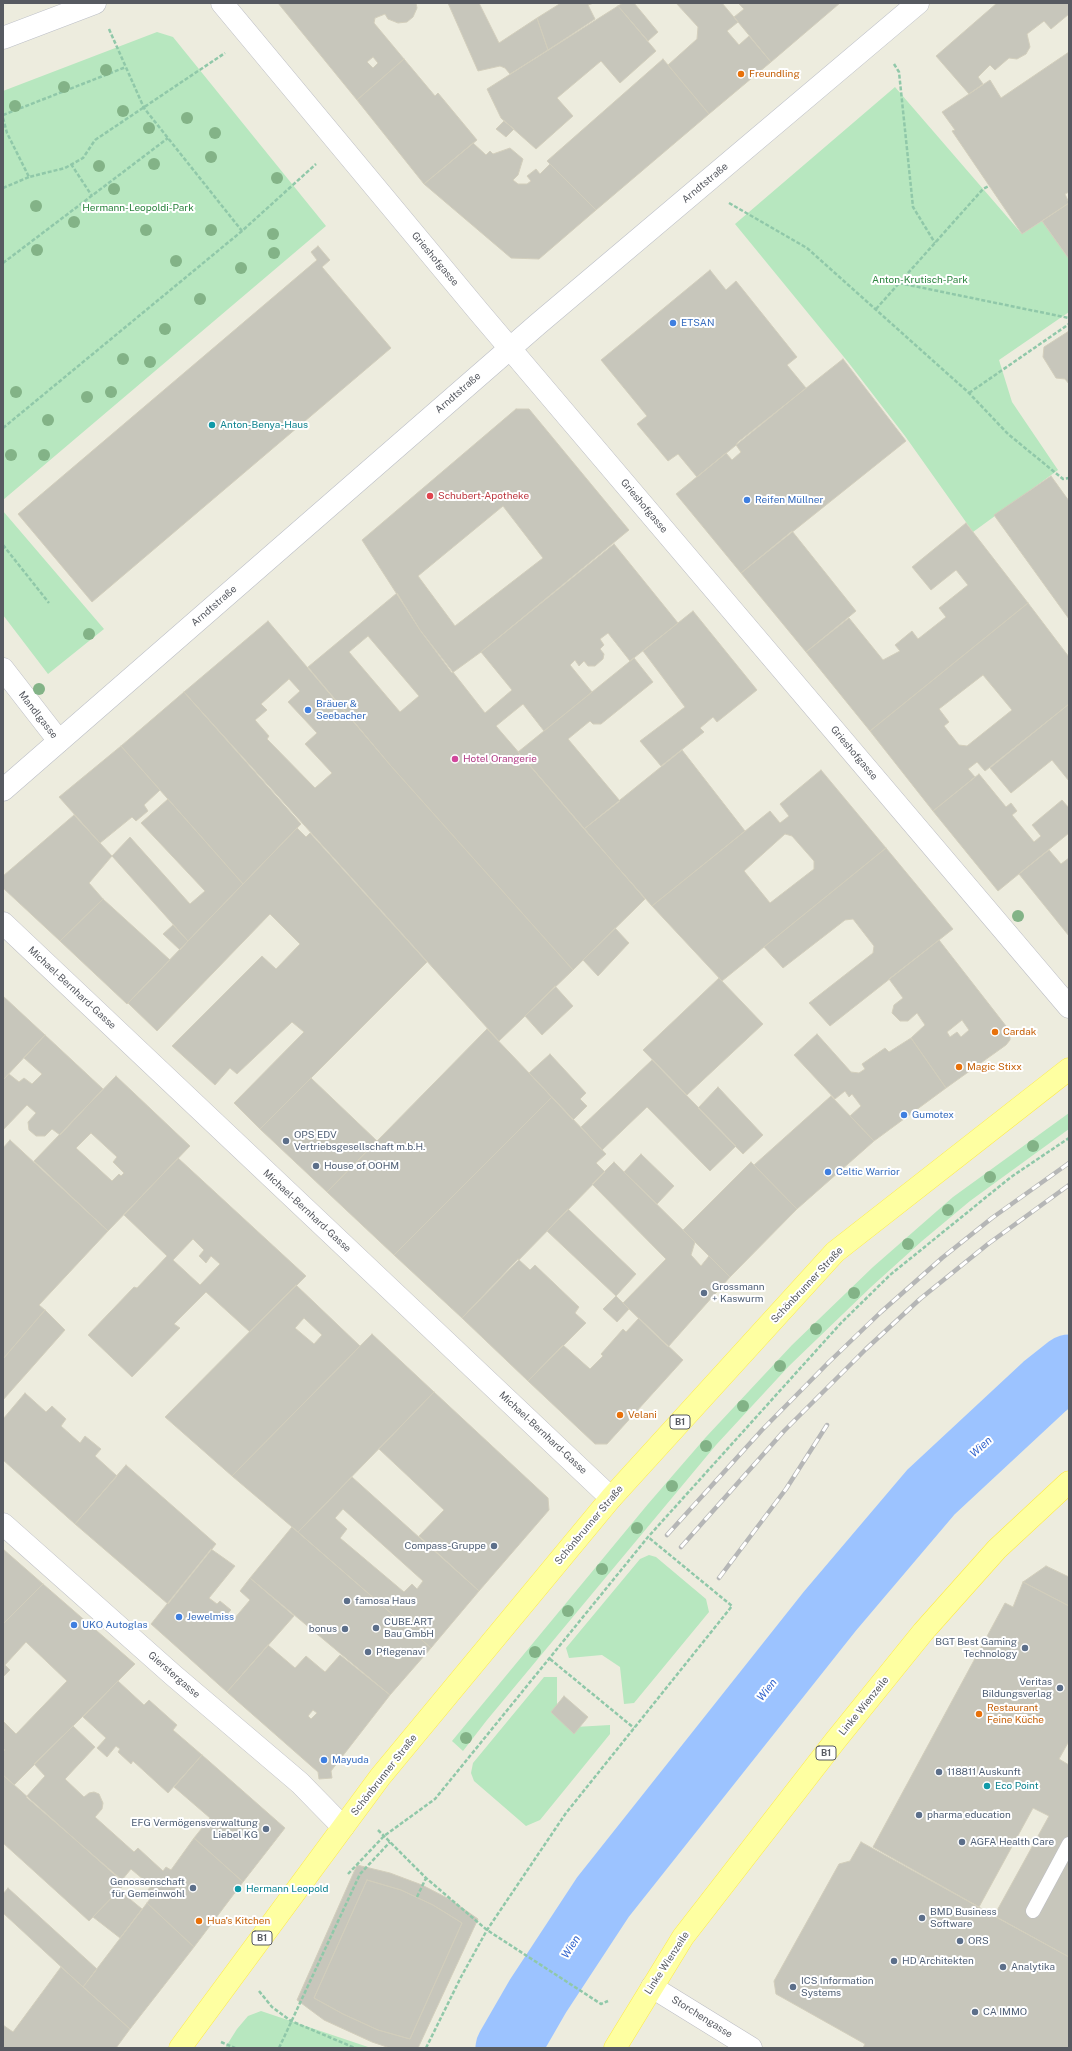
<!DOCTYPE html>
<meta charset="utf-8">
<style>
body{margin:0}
#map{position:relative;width:1072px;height:2051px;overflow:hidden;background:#edecde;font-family:"Public Sans",sans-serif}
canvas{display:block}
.frame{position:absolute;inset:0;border:4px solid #575a61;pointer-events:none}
</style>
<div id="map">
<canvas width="1072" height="2051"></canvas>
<div class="frame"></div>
</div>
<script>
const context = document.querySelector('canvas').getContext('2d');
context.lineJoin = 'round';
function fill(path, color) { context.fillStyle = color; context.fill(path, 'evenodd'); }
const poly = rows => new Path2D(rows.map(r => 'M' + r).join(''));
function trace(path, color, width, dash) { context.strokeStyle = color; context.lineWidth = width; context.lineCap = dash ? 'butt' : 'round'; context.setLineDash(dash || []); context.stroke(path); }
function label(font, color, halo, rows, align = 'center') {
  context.font = font + ' "Public Sans",sans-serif'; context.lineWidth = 4; context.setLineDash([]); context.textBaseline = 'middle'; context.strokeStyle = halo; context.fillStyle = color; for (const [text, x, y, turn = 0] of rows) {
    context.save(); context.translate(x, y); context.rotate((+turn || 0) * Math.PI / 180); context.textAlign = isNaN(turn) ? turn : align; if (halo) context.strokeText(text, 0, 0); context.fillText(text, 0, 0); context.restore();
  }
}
const green = poly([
 [157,32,173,37,326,226,3,500,3,91],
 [895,87,1022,234,1042,221,1069,259,1069,312,999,360,1012,402,1058,470,973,532,905,436,848,362,735,224],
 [3,511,104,629,48,674,3,615],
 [1069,1113,1069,1129,970,1201,922,1241,871,1287,789,1366,716,1445,487,1720,463,1751,452,1741,648,1504,706,1437,792,1345,873,1267,953,1197],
 [649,1555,656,1557,706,1599,709,1612,634,1703,624,1704,620,1667,602,1655,569,1658,566,1648,640,1559],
 [544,1677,557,1677,557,1713,575,1727,610,1725,610,1734,540,1820,526,1826,474,1781,471,1773,473,1763],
 [261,2011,371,2048,225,2048,237,2029,248,2016]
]);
const river = poly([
 [508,2048,538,1996,603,1897,830,1611,931,1492,1045,1386,1069,1367]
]);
const building = poly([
 [278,3,416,3,417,8,413,17,407,22,398,23,388,19,385,14,375,18,374,23,404,59,357,100,278,3],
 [373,57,378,63,373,68,367,62,373,57],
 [448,3,479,3,499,43,537,18,548,50,510,74,505,68,500,66,478,71,448,3],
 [561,3,594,3,588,5,595,19,548,50,537,18,561,3],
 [623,3,634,3,658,32,648,41,618,6,623,3],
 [676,3,722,3,738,22,727,31,739,45,749,36,771,62,709,114,668,65,697,39,698,27,676,3],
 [738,3,840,3,771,62,734,17,744,9,738,3],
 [997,3,1069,3,1069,14,1051,29,1044,21,1027,34,1030,47,1026,54,1017,59,1009,58,995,70,990,65,978,77,983,84,969,94,936,56,997,3],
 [618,6,656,51,620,83,601,61,557,98,573,116,536,149,501,118,487,89,618,6],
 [1069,52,1069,192,1065,194,1069,203,1022,234,952,131,955,130,942,112,990,80,1001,98,1069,52],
 [404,59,435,96,438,93,477,140,424,184,357,100,404,59],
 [663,59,709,114,596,210,547,161,663,59],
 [504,121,514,129,506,137,496,129,504,121],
 [473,143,486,155,490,151,493,154,510,148,523,159,518,175,513,180,518,184,527,184,531,181,527,176,536,169,540,174,550,164,596,210,539,259,511,258,424,184,473,143],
 [1069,203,1069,259,1042,221,1069,203],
 [318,246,330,260,322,267,391,348,92,602,18,514,317,260,311,252,318,246],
 [710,270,726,290,736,281,797,357,787,365,806,388,697,477,678,454,668,461,637,424,647,416,601,360,710,270],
 [1069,331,1069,384,1065,379,1056,378,1043,357,1044,347,1069,331],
 [843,359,906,441,741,573,676,494,726,453,732,460,741,452,736,445,738,442,843,359],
 [516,409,529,409,629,530,481,652,452,673,420,630,362,540,516,409],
 [503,506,543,558,455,626,418,576,503,506],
 [1051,476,1069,501,1069,619,994,515,1051,476],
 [966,523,1028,603,870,731,806,652,849,618,883,660,900,651,895,645,912,631,918,639,946,617,939,608,968,585,956,570,931,590,912,567,966,523],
 [792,531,856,611,806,652,741,573,792,531],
 [614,544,678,623,630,661,608,633,600,639,604,645,600,649,604,654,603,659,595,666,588,666,584,661,579,666,575,660,570,665,592,692,544,731,523,704,496,726,645,899,573,970,391,766,308,667,397,593,420,630,485,713,512,690,481,652,614,544],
 [368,636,419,696,400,712,349,652,368,636],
 [1028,603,1069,657,1069,704,985,771,977,762,968,769,975,777,933,811,870,731,1028,603],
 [983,675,1012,710,967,746,959,745,944,726,949,722,939,709,983,675],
 [693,611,757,690,717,722,713,717,700,728,704,732,661,766,640,741,685,707,643,651,693,611],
 [268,621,391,766,573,970,499,1041,184,692,268,621],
 [289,679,300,691,288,702,317,733,305,744,332,773,315,788,267,739,269,736,255,720,267,710,261,704,289,679],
 [634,658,653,682,601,724,593,724,590,721,568,739,620,801,584,829,518,752,634,658],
 [184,692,301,824,243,884,121,746,184,692],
 [1069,704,1069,781,1052,760,1011,793,990,768,1069,704],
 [121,746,160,790,144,805,148,811,136,821,132,817,100,843,59,797,121,746],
 [682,750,745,831,652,906,584,829,682,750],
 [821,770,886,848,722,981,652,906,770,811,780,823,789,816,780,804,821,770],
 [785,834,792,836,814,861,814,869,770,903,744,871,785,834],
 [979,774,1006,807,1011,803,1017,811,1012,815,1034,842,1041,836,1032,825,1062,800,1069,808,1069,833,998,891,933,811,979,774],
 [168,799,243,884,188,941,112,856,130,837,190,904,205,891,141,823,168,799],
 [74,815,112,856,89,883,103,899,60,941,3,888,3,876,74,815],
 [297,828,306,837,310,833,427,962,260,1129,234,1103,304,1032,292,1022,237,1074,230,1068,215,1085,172,1046,262,956,276,969,300,944,270,914,157,1031,128,1003,297,828],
 [886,848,953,929,830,1026,809,1003,873,953,874,946,853,919,845,920,783,968,764,947,886,848],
 [1049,850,1061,864,1069,858,1069,936,1019,874,1049,850],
 [103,899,170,960,127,1004,60,941,103,899],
 [173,925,188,941,180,950,163,934,173,925],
 [615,928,629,943,598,976,583,960,615,928],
 [939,940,1006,1026,1010,1034,1010,1040,1006,1045,946,1088,911,1038,925,1025,917,1013,908,1021,900,1021,892,1013,894,1005,903,998,889,979,939,940],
 [962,1020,969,1030,961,1037,957,1032,950,1037,947,1032,962,1020],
 [719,978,763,1024,687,1095,643,1050,719,978],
 [555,986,573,1006,542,1035,525,1016,555,986],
 [3,996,45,1035,3,1080,3,996],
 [487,1029,552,1097,394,1255,327,1192,487,1029],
 [817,1034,851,1072,859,1073,865,1069,862,1064,885,1048,889,1052,911,1038,946,1088,874,1141,850,1116,861,1106,852,1094,849,1097,845,1091,835,1099,794,1055,817,1034],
 [45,1035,103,1089,60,1135,52,1129,45,1136,36,1136,29,1130,28,1122,36,1113,27,1105,3,1130,3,1080,9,1074,19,1082,24,1078,32,1084,42,1074,24,1058,45,1035],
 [550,1054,586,1093,580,1099,587,1106,573,1120,529,1073,550,1054],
 [652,1060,736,1146,710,1171,647,1107,602,1150,581,1127,652,1060],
 [116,1076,190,1146,108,1231,34,1161,116,1076],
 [91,1133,117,1157,113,1162,124,1173,121,1176,119,1174,112,1181,76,1148,91,1133],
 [311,1078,377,1141,327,1192,260,1129,311,1078],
 [718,1087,763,1135,743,1154,698,1108,718,1087],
 [831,1096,874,1141,797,1209,754,1165,831,1096],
 [552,1097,606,1154,596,1163,605,1172,462,1318,394,1255,552,1097],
 [10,1140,108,1231,39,1305,45,1310,3,1359,3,1148,10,1140],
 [641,1154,674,1186,657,1204,624,1172,641,1154],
 [178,1158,306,1276,250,1332,206,1292,174,1324,180,1328,132,1377,88,1335,134,1287,137,1288,167,1256,124,1215,178,1158],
 [193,1239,204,1250,199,1256,206,1263,211,1256,220,1264,200,1285,173,1260,193,1239],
 [614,1162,695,1242,691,1255,701,1266,709,1256,730,1277,668,1347,623,1303,666,1259,592,1184,614,1162],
 [751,1162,797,1209,730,1277,683,1230,751,1162],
 [568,1209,636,1274,616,1296,547,1231,568,1209],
 [518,1259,530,1270,535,1265,579,1307,575,1313,586,1323,528,1381,462,1318,518,1259],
 [296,1285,360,1346,232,1476,165,1417,296,1285],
 [304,1318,322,1335,314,1344,295,1328,304,1318],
 [616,1296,629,1309,617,1322,603,1309,616,1296],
 [45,1310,65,1330,3,1400,3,1359,45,1310],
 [639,1318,683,1360,607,1444,595,1444,528,1381,563,1345,590,1369,603,1356,601,1354,623,1329,626,1332,639,1318],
 [372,1334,434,1392,298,1532,232,1476,372,1334],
 [434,1392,548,1498,549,1510,479,1591,419,1536,444,1510,379,1449,434,1392],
 [25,1393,46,1412,52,1406,66,1419,61,1426,80,1443,85,1436,101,1449,95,1456,117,1476,75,1524,3,1460,3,1419,25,1393],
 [126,1465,216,1544,168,1604,75,1524,126,1465],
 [352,1477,479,1591,431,1648,298,1532,352,1477],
 [343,1509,423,1581,417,1589,412,1584,404,1592,340,1538,347,1529,335,1518,343,1509],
 [292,1527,431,1648,390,1695,250,1578,292,1527],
 [3,1549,43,1584,3,1624,3,1549],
 [211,1549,235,1566,209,1598,217,1604,220,1601,231,1610,228,1613,234,1619,250,1600,240,1591,250,1578,294,1616,227,1692,151,1624,211,1549],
 [1046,1566,1069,1577,1069,1606,1023,1582,1046,1566],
 [1023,1582,1069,1606,1069,1741,1059,1759,1069,1765,1069,1957,994,1916,1049,1816,1033,1808,979,1907,873,1847,1005,1603,1013,1607,1023,1582],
 [43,1584,135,1664,14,1785,3,1775,3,1752,5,1750,3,1748,3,1721,16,1734,67,1681,26,1642,5,1665,10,1670,3,1677,3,1624,43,1584],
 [268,1645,295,1668,306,1656,325,1672,340,1655,390,1695,331,1771,332,1778,319,1779,318,1772,227,1692,268,1645],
 [313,1710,317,1713,311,1719,308,1716,313,1710],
 [118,1681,144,1705,149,1700,177,1725,173,1730,202,1755,168,1793,133,1761,131,1764,118,1752,120,1749,116,1746,107,1757,97,1748,106,1738,83,1717,118,1681],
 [564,1696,588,1717,574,1734,551,1712,564,1696],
 [73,1726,95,1747,65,1779,84,1797,89,1793,94,1792,99,1794,103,1803,102,1809,95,1817,134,1852,138,1848,163,1871,166,1867,171,1870,194,1838,243,1882,194,1947,147,1903,153,1895,148,1890,151,1886,131,1869,122,1880,26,1797,45,1776,34,1764,73,1726],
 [202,1755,285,1828,243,1882,194,1838,210,1818,174,1787,202,1755],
 [3,1775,125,1884,89,1921,3,1843,3,1775],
 [861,1842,1069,1957,1069,2048,863,2048,865,2044,776,1994,774,1981,839,1864,850,1861,861,1842],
 [357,1865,390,1873,422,1885,451,1900,478,1919,418,2048,390,2048,372,2042,324,2020,297,2000,357,1865],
 [367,1880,401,1890,433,1905,462,1923,410,2039,378,2030,343,2014,314,1998,367,1880],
 [367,1880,401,1890,433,1905,462,1923,410,2039,378,2030,343,2014,314,1998,367,1880],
 [8,1888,97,1969,83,1987,3,1913,3,1894,8,1888],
 [119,1890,142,1909,120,1938,93,1917,119,1890],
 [147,1903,194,1947,130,2029,83,1987,147,1903],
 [61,1967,130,2029,116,2048,3,2048,3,2025,13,2032,61,1967]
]);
const path = poly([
 [109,29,144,108,242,231],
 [894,64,899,72,913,207,935,243],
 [3,115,126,67],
 [3,118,7,133,29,177,65,168,83,158,95,140,225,53],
 [71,164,92,196],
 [3,188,29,177],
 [729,203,807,248,969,393,1008,434,1063,479,1069,478],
 [3,263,168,138],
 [899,283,1069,318],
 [876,309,983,189,989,186],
 [969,393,1069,324],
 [3,428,242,231,316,164],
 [3,545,49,603],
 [550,1659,634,1728],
 [378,1830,426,1878,487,1930,601,2004,608,2001],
 [348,1874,384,1836,435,1799,648,1537,841,1323,890,1275,1011,1177,1069,1138],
 [417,1897,426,1878],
 [259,1991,272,2007,291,2021,355,2048],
 [221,2042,235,2048],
 [279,2048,360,1874,390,1842],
 [426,2048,461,1977,487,1930,566,1813,732,1606,648,1537]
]);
const lane = poly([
 [1033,1911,1069,1844]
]);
const street = poly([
 [222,3,479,312,1069,1007],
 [3,669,59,741],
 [3,923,611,1498],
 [3,1524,173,1675,300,1783,343,1827],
 [652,1987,751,2048]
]);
const secondary = poly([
 [3,38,95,3],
 [3,790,538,324,918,3]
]);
const primary = poly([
 [180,2048,380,1777,611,1498,835,1252,1069,1069],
 [615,2048,683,1937,835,1741,923,1632,997,1549,1069,1482]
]);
const rail = poly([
 [667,1535,762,1430,829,1362,881,1312,942,1258,992,1218,1069,1163],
 [681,1547,784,1431,866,1349,920,1299,988,1244,1069,1185],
 [719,1578,786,1489,827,1425]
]);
const trees = [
 [106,70],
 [64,87],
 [15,106],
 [123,111],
 [187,118],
 [149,128],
 [215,133],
 [211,157],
 [154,164],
 [99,166],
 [277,178],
 [114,189],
 [36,206],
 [74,222],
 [146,230],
 [211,230],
 [273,234],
 [37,250],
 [274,253],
 [176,261],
 [241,268],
 [200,299],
 [165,329],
 [123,359],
 [150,362],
 [16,392],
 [111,392],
 [87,397],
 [48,420],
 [11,455],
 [44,455],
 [89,634],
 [39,689],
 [1018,916],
 [1033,1146],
 [990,1177],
 [948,1210],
 [908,1244],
 [854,1293],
 [816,1329],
 [780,1366],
 [743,1406],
 [706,1446],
 [672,1486],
 [637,1528],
 [602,1569],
 [568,1611],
 [535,1652],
 [466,1738]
];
const markers = [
 [741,74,4,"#e8710a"],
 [673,323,4,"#3f7fe0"],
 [212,425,4,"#0f9aa8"],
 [430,496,4,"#e0444e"],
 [747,500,4,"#3f7fe0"],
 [308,710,4,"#3f7fe0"],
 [455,759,4,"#d1479c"],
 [995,1032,4,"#e8710a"],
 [959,1067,4,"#e8710a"],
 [904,1115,4,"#3f7fe0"],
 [286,1141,4,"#5c6f8a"],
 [316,1166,4,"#5c6f8a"],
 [828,1172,4,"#3f7fe0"],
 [704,1293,4,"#5c6f8a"],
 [620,1415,4,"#e8710a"],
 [494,1546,4,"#5c6f8a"],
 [347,1601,4,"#5c6f8a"],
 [179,1617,4,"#3f7fe0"],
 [74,1625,4,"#3f7fe0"],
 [376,1628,4,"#5c6f8a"],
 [345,1629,4,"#5c6f8a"],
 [1025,1648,4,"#5c6f8a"],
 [368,1652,4,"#5c6f8a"],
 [1060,1688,4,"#5c6f8a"],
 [979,1714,4,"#e8710a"],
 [324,1760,4,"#3f7fe0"],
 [939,1772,4,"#5c6f8a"],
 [987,1786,4,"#0f9aa8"],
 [919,1815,4,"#5c6f8a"],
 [266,1829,4,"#5c6f8a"],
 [962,1842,4,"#5c6f8a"],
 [193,1888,4,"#5c6f8a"],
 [238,1889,4,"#0f9aa8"],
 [922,1918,4,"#5c6f8a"],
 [199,1921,4,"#e8710a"],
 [960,1941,4,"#5c6f8a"],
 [894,1961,4,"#5c6f8a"],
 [1003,1967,4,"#5c6f8a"],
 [793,1987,4,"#5c6f8a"],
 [975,2012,4,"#5c6f8a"]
];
const shields = [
 [680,1422,20],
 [826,1753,20],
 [262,1938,20]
];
const shieldNames = [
 ["B1",680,1422],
 ["B1",826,1753],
 ["B1",262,1938]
];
const foodNames = [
 ["Freundling",749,74],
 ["Cardak",1003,1032],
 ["Magic Stixx",967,1067],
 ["Velani",628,1415],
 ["Restaurant",987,1708],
 ["Feine Küche",987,1720],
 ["Hua's Kitchen",207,1921]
];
const streetNames = [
 ["Arndtstraße",705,183,-40],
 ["Grieshofgasse",435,259,50],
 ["Arndtstraße",458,393,-41],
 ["Grieshofgasse",644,506,50],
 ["Arndtstraße",214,606,-41],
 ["Mandlgasse",38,715,52],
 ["Grieshofgasse",854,753,50],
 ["Michael-Bernhard-Gasse",72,988,43],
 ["Michael-Bernhard-Gasse",307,1211,43],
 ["Schönbrunner Straße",807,1285,-47],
 ["Michael-Bernhard-Gasse",543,1433,43],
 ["Schönbrunner Straße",589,1525,-50],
 ["Gierstergasse",174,1675,41],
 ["Linke Wienzeile",864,1706,-51],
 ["Schönbrunner Straße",384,1775,-52],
 ["Linke Wienzeile",667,1963,-57],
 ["Storchengasse",702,2017,32]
];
const parkNames = [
 ["Hermann-Leopoldi-Park",138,208],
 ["Anton-Krutisch-Park",920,280]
];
const shopNames = [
 ["ETSAN",681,323],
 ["Reifen Müllner",755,500],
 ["Bräuer &",316,704],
 ["Seebacher",316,716],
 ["Gumotex",912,1115],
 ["Celtic Warrior",836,1172],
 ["Jewelmiss",187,1617],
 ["UKO Autoglas",82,1625],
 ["Mayuda",332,1760]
];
const cultureNames = [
 ["Anton-Benya-Haus",220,425],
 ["Eco Point",995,1786],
 ["Hermann Leopold",246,1889]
];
const healthNames = [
 ["Schubert-Apotheke",438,496]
];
const hotelNames = [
 ["Hotel Orangerie",463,759]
];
const serviceNames = [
 ["OPS EDV",294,1135],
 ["Vertriebsgesellschaft m.b.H.",294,1147],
 ["House of OOHM",324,1166],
 ["Grossmann",712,1287],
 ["+ Kaswurm",712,1299],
 ["Compass-Gruppe",486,1546,"right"],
 ["famosa Haus",355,1601],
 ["CUBE.ART",384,1622],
 ["Bau GmbH",384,1634],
 ["bonus",337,1629,"right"],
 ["BGT Best Gaming",1017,1642,"right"],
 ["Technology",1017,1654,"right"],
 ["Pflegenavi",376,1652],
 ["Veritas",1052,1682,"right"],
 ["Bildungsverlag",1052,1694,"right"],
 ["118811 Auskunft",947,1772],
 ["pharma education",927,1815],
 ["EFG Vermögensverwaltung",258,1823,"right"],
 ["Liebel KG",258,1835,"right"],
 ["AGFA Health Care",970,1842],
 ["Genossenschaft",185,1882,"right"],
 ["für Gemeinwohl",185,1894,"right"],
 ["BMD Business",930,1912],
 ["Software",930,1924],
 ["ORS",968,1941],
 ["HD Architekten",902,1961],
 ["Analytika",1011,1967],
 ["ICS Information",801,1981],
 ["Systems",801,1993],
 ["CA IMMO",983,2012]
];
const waterNames = [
 ["Wien",981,1447,-42],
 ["Wien",767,1690,-52],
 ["Wien",571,1947,-58]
];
fill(green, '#b7e7bf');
trace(river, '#9cc3ff', 65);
fill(building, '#c7c6bb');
trace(building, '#d2cebc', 1);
trace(lane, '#bcbdc4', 15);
trace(street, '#bcbdc4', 23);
trace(secondary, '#bbbec6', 23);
trace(primary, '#feea45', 23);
trace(path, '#90c8a9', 2.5, [4, 2]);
trace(lane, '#fff', 14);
trace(street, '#fff', 22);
trace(secondary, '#fff', 22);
trace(primary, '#feffa1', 22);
trace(rail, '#b5b6b6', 4.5);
trace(rail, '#fff', 3, [9]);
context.fillStyle = '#83b387';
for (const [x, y] of trees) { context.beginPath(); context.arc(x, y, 6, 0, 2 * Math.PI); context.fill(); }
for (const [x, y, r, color] of markers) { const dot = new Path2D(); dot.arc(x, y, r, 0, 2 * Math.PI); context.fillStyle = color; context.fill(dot); trace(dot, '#fff', 1.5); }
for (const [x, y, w] of shields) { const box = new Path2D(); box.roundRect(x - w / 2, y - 7, w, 14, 3); context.fillStyle = '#fff'; context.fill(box); trace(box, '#575a61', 1); }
label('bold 9px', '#575a61', null, shieldNames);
label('10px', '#c56008', '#fff', foodNames, 'left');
label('10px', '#575a61', '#fff', streetNames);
label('10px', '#2c843f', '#fff', parkNames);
label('10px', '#366cbe', '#fff', shopNames, 'left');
label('10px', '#0d838f', '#fff', cultureNames, 'left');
label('10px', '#be3a42', '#fff', healthNames, 'left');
label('10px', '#b23c85', '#fff', hotelNames, 'left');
label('10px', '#4e5e75', '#fff', serviceNames, 'left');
label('italic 11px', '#3465cd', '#fff', waterNames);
</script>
